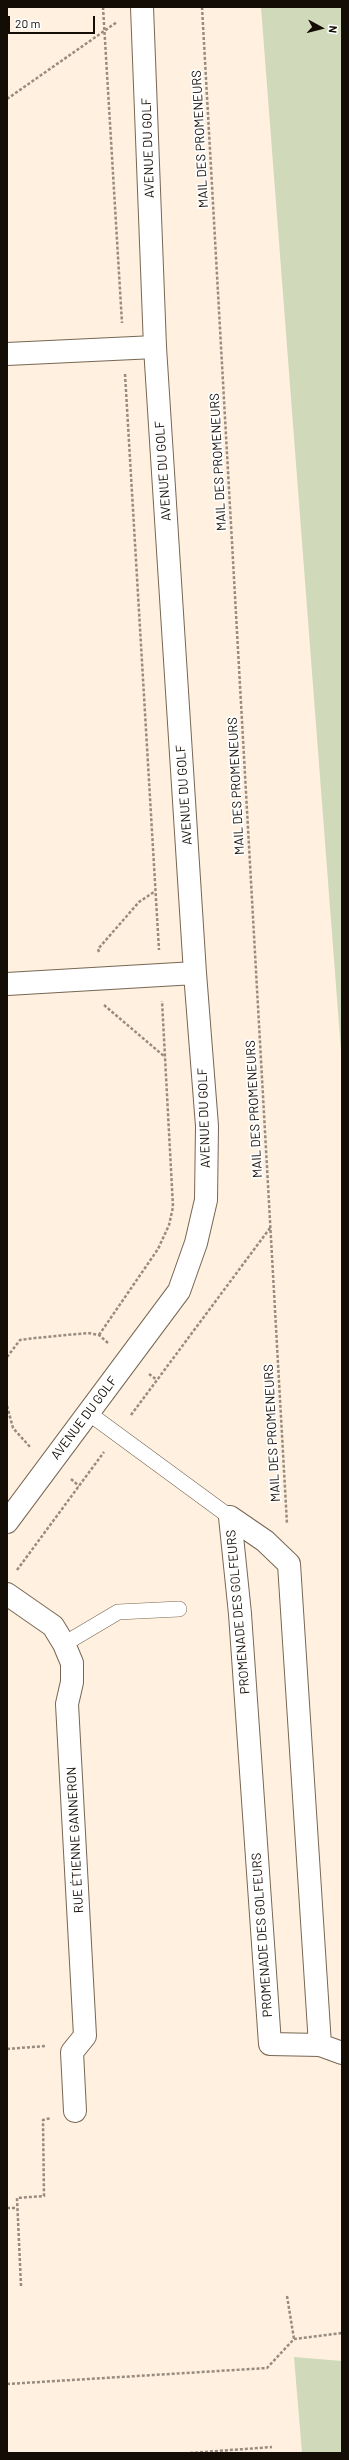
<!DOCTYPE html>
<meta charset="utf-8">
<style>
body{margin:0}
#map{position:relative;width:349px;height:2460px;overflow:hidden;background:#fff0df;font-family:Barlow,sans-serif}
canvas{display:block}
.frame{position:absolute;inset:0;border:8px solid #130d06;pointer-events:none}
.north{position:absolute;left:301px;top:8px;width:40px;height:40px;-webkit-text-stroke:3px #fff;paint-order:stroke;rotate:97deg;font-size:11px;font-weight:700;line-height:16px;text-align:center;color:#130d06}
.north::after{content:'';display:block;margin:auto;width:14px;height:18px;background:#130d06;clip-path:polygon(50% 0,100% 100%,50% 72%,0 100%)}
.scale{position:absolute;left:8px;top:16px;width:87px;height:18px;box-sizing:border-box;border:2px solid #130d06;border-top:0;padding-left:5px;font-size:12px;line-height:14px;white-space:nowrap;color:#130d06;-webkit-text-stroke:3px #fff;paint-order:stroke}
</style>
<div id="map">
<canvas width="349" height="2460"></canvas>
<div class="frame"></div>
<div class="north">N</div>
<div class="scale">20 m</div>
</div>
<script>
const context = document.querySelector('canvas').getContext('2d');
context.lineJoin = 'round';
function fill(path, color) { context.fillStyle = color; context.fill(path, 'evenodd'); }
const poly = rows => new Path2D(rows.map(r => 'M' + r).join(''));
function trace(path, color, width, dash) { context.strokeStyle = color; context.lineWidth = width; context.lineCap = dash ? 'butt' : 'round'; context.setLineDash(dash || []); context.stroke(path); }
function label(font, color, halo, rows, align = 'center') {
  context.font = font + ' Barlow,sans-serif'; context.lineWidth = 3.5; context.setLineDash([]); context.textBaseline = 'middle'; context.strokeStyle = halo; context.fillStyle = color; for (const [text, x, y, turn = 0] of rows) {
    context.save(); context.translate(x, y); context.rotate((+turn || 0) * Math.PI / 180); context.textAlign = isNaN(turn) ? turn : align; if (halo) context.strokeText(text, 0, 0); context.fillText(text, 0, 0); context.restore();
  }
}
const green = poly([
 [261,7,342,7,342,1064],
 [294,2357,342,2361,342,2453,302,2453]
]);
const path = poly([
 [103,7,122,323],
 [202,7,287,1524],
 [7,99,117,22],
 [125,374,159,950],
 [99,952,98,949,139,902,154,892],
 [104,1005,165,1057],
 [99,1335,158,1249,169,1225,173,1207,162,1001],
 [7,1357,20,1340,35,1338,88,1333,99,1335,108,1343],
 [149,1374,157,1380],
 [7,1406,13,1428,31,1448],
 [131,1415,270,1228],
 [71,1479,79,1486],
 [17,1570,104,1452],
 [7,2049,46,2046],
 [7,2208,17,2208],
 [21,2286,17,2198,44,2196,43,2120,51,2118],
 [287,2296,294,2339],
 [7,2384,267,2368,294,2339,342,2333],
 [190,2453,272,2447]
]);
const service = poly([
 [87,1412,230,1517],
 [64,1644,118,1612,179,1609]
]);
const minor = poly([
 [7,354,155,347],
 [230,1517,265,1541,289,1564,320,2045,270,2044,240,1614,230,1517],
 [7,1594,53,1626,64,1644,72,1663,72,1682,67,1704,85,2036,72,2052,75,2111],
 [320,2045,342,2053]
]);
const tertiary = poly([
 [7,984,195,973],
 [7,1522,179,1291,196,1243,206,1200,207,1126,195,973,155,347,142,7]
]);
const streetNames = [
 ["MAIL DES PROMENEURS",200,139,-93],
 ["AVENUE DU GOLF",148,148,-92],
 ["MAIL DES PROMENEURS",218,462,-93],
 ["AVENUE DU GOLF",163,471,-94],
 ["MAIL DES PROMENEURS",236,786,-93],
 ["AVENUE DU GOLF",184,795,-94],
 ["MAIL DES PROMENEURS",254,1109,-93],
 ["AVENUE DU GOLF",204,1118,-92],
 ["AVENUE DU GOLF",84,1418,-53],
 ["MAIL DES PROMENEURS",272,1433,-93],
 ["PROMENADE DES GOLFEURS",238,1612,-95],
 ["RUE ÉTIENNE GANNERON",75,1840,-93],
 ["PROMENADE DES GOLFEURS",262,1935,-94]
];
fill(green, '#d0daba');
trace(service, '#776754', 16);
trace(minor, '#776754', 24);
trace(tertiary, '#776754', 24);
trace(path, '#978c80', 2.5, [3, 2]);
trace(service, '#fff', 15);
trace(minor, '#fff', 22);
trace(tertiary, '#fff', 22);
label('13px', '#130d06', '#fff', streetNames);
</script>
